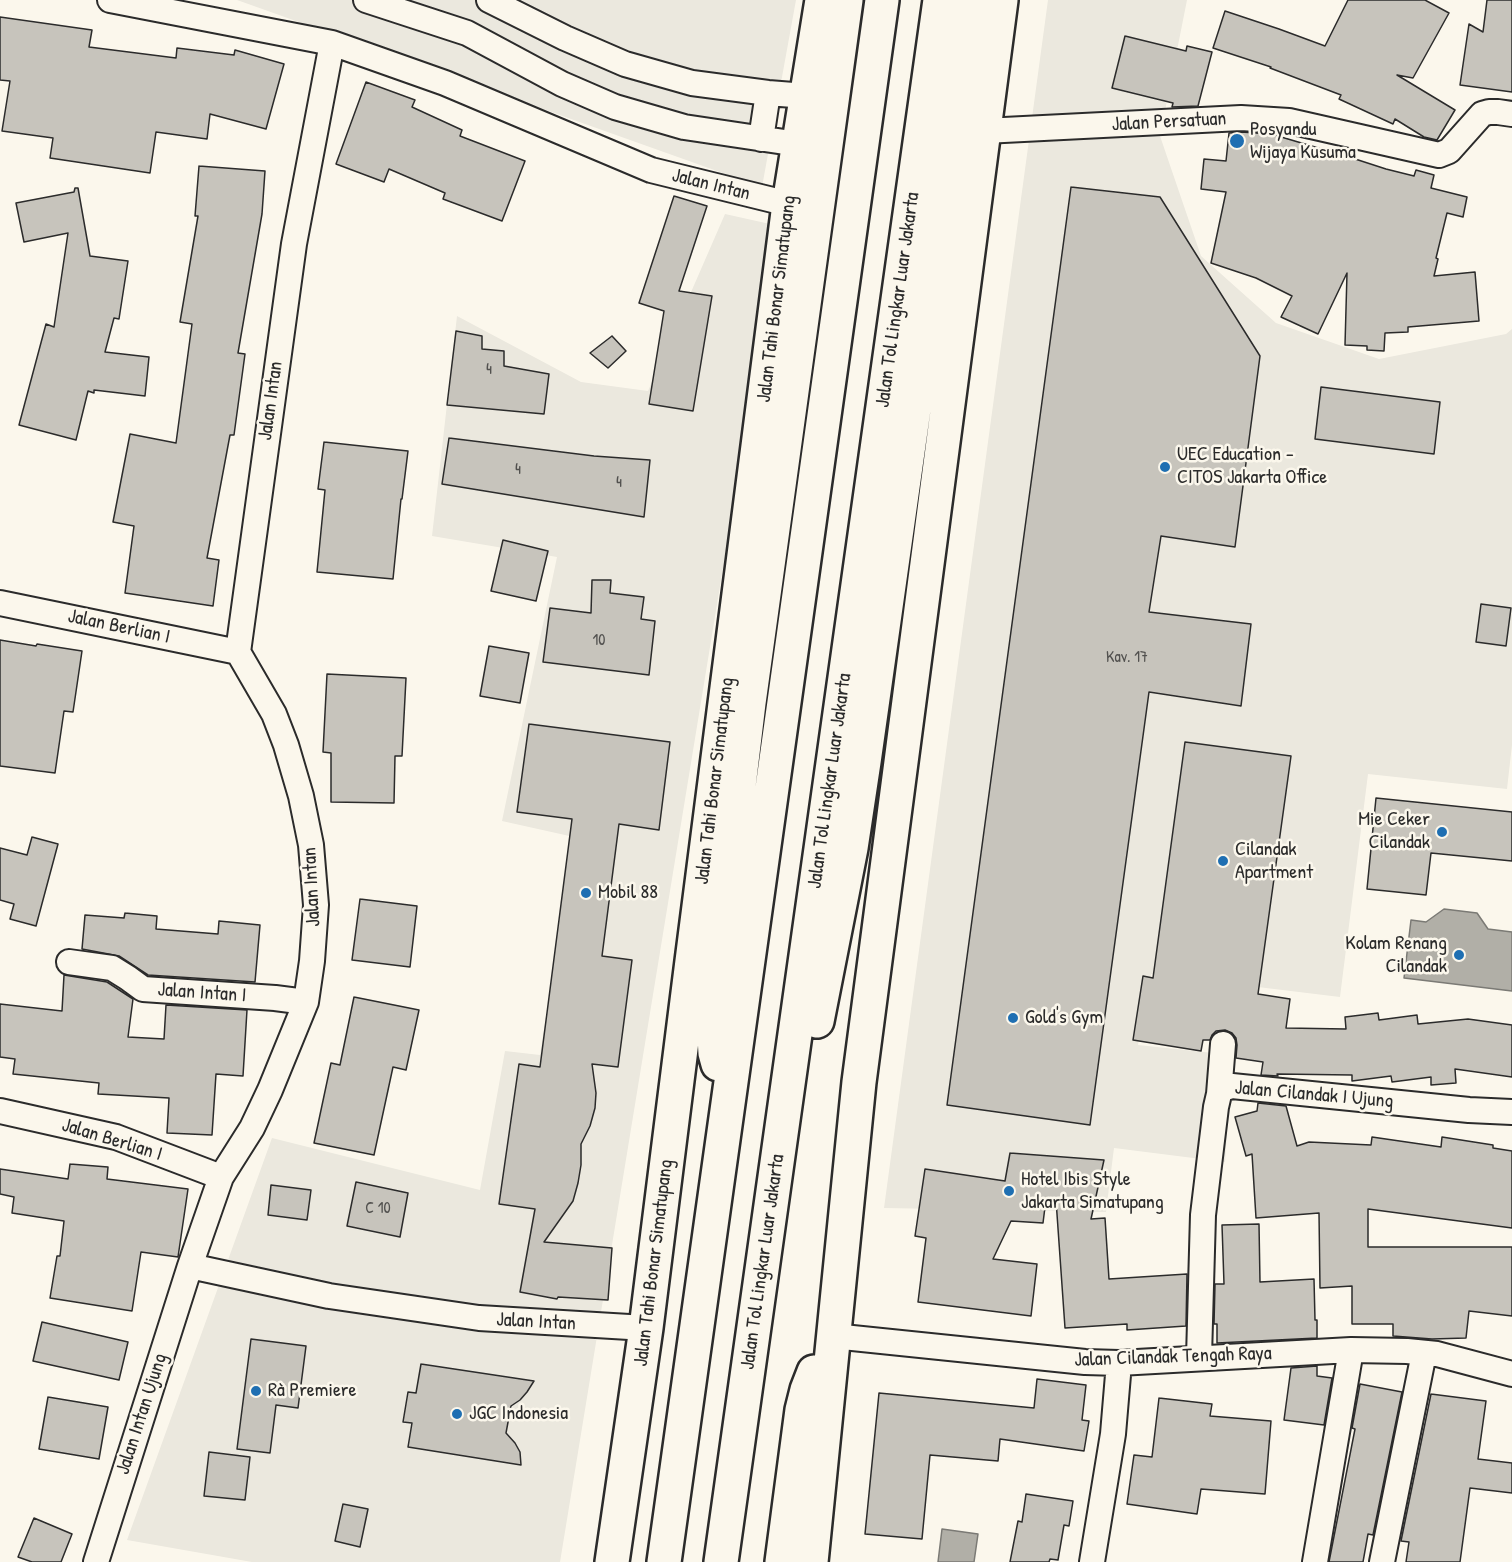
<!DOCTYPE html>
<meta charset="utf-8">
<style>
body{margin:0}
canvas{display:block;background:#fbf7ec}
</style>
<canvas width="1512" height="1562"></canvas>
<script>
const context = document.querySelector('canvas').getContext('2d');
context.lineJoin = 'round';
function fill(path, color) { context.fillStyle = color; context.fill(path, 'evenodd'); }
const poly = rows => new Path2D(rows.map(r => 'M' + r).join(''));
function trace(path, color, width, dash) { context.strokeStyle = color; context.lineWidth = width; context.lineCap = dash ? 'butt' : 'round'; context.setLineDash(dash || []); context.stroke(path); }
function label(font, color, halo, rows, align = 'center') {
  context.font = font + ' "Patrick Hand",sans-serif'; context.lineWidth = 5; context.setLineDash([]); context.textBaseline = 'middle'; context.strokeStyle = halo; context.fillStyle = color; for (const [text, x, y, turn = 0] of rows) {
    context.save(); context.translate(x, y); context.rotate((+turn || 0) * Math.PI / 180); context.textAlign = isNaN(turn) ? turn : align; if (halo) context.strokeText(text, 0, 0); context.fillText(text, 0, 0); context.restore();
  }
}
const built = poly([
 [237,0,796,0,762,187],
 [1048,0,1187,0,1160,136,1201,256,1276,323,1379,359,1506,334,1512,329,1512,745,1507,789,1368,774,1340,997,1151,974,1138,1045,1232,1055,1225,1162,1114,1148,1106,1212,884,1208],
 [725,214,779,226,560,1562,252,1562,127,1540,272,1138,480,1190,505,1051,540,1055,574,837,502,821,557,557,432,536,457,316,581,382,648,391]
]);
const water = poly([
 [1444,909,1477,913,1488,929,1512,932,1512,991,1404,978,1411,920,1426,922,1444,909],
 [942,1529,978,1534,974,1562,938,1562,942,1529]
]);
const building = poly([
 [1348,0,1425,0,1449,13,1413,78,1397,75,1455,110,1437,140,1424,137,1395,119,1393,124,1339,99,1341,95,1270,68,1271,67,1213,48,1225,11,1279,29,1325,46,1348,0],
 [1487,0,1512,0,1512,92,1460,85,1469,24,1483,32,1487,0],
 [0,17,92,30,89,47,176,58,177,48,234,55,235,50,284,64,266,129,210,114,207,139,156,132,150,173,50,158,53,138,2,131,10,81,0,80,0,17],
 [1125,36,1186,51,1187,46,1212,52,1198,106,1172,107,1173,103,1112,88,1125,36],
 [366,82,415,100,412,107,462,130,460,136,525,161,502,221,443,199,445,193,389,169,384,182,336,164,366,82],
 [1241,132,1271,134,1349,157,1386,169,1414,176,1416,170,1434,175,1431,188,1467,197,1463,217,1447,213,1436,258,1438,259,1434,276,1475,272,1479,321,1408,327,1408,332,1385,333,1384,351,1367,350,1367,346,1345,345,1347,273,1318,334,1281,317,1292,296,1256,278,1211,263,1226,192,1201,189,1204,159,1226,161,1229,133,1241,132],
 [199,166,265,171,262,214,238,353,245,354,234,435,230,435,207,558,219,560,213,606,125,593,134,526,113,522,130,434,176,443,192,324,180,322,198,216,195,216,199,166],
 [1071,187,1160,197,1260,356,1235,547,1161,536,1149,612,1251,624,1241,706,1149,692,1090,1125,947,1105,1071,187],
 [75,188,78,188,90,256,128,261,119,319,114,318,105,352,149,357,145,396,94,390,94,393,88,391,76,440,19,425,46,324,54,327,68,233,24,242,16,203,74,192,75,188],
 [674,196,707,206,679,291,712,296,693,411,649,404,664,311,639,303,674,196],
 [456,331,482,336,482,349,504,351,504,366,549,374,544,414,447,405,456,331],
 [612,336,626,351,608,368,590,353,612,336],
 [1321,387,1440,402,1434,454,1315,439,1321,387],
 [449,438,594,456,650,460,644,517,442,484,449,438],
 [324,442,408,451,402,499,401,499,393,579,317,572,325,490,318,489,324,442],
 [503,540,548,551,536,601,491,591,503,540],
 [592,580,611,580,610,593,644,597,641,619,655,621,649,675,543,662,550,608,591,613,592,580],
 [1481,604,1511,608,1506,646,1476,642,1481,604],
 [0,640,36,646,37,644,82,651,73,712,64,711,55,773,0,766,0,640],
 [489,646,529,653,520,703,480,696,489,646],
 [327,674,406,678,402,756,395,756,394,803,331,802,331,753,323,752,327,674],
 [529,724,670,742,659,830,619,824,602,956,632,960,618,1067,592,1064,596,1093,595,1108,590,1126,581,1144,581,1165,578,1183,573,1201,544,1242,612,1248,608,1300,558,1297,557,1299,520,1292,535,1209,499,1204,519,1064,540,1067,572,819,517,812,529,724],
 [1185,742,1291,756,1258,994,1290,999,1286,1028,1346,1029,1345,1017,1378,1013,1379,1020,1417,1015,1418,1024,1468,1019,1512,1025,1512,1077,1455,1069,1456,1083,1431,1085,1431,1077,1392,1082,1391,1076,1352,1081,1352,1075,1277,1074,1278,1076,1261,1075,1263,1062,1236,1058,1237,1045,1236,1038,1232,1033,1225,1030,1216,1031,1212,1035,1210,1040,1203,1040,1201,1051,1133,1040,1143,976,1153,978,1185,742],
 [1376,798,1512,812,1512,861,1431,853,1426,895,1367,889,1376,798],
 [32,837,58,844,36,926,10,919,14,904,0,900,0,848,27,855,32,837],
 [360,899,417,906,410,967,352,960,360,899],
 [125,913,157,916,156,929,218,934,219,921,260,925,255,982,148,975,119,956,82,949,85,915,124,918,125,913],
 [64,975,107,982,133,999,128,1037,164,1039,166,1005,247,1010,243,1076,216,1074,212,1135,167,1133,169,1098,98,1094,99,1083,13,1074,15,1059,0,1057,0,1004,62,1011,64,975],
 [354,997,419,1010,406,1070,393,1067,374,1155,314,1143,331,1063,340,1065,354,997],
 [1258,1103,1286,1106,1297,1146,1309,1142,1371,1145,1372,1137,1441,1147,1442,1137,1493,1145,1493,1148,1512,1151,1512,1228,1368,1209,1368,1247,1512,1247,1512,1316,1469,1311,1466,1338,1432,1339,1393,1336,1393,1324,1352,1324,1352,1286,1320,1288,1319,1213,1256,1218,1252,1154,1246,1156,1235,1117,1257,1111,1258,1103],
 [1010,1153,1104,1160,1091,1219,1105,1218,1109,1279,1187,1274,1186,1326,1127,1330,1127,1324,1065,1328,1056,1200,1046,1199,1043,1223,1011,1221,993,1259,1037,1264,1031,1316,918,1302,926,1238,915,1236,925,1169,1005,1181,1010,1153],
 [70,1164,108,1167,107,1179,188,1189,178,1257,141,1252,132,1311,50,1298,57,1256,60,1256,64,1221,12,1213,14,1197,0,1194,0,1169,68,1179,70,1164],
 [356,1182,408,1193,400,1237,347,1226,356,1182],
 [271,1185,311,1190,307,1220,268,1215,271,1185],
 [1259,1224,1260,1282,1314,1279,1315,1320,1317,1320,1317,1338,1217,1343,1217,1324,1214,1324,1215,1284,1224,1284,1222,1225,1259,1224],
 [42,1322,128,1342,119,1380,33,1361,42,1322],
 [251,1339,306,1346,298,1408,276,1405,270,1453,237,1449,251,1339],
 [421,1364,534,1381,527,1392,520,1400,511,1406,506,1433,515,1443,520,1452,521,1465,408,1447,412,1423,403,1422,408,1392,416,1393,421,1364],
 [1317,1366,1317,1376,1332,1378,1324,1425,1284,1420,1291,1368,1317,1366],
 [1037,1379,1086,1385,1082,1420,1089,1421,1084,1451,1000,1439,998,1461,930,1455,922,1539,865,1534,879,1393,1034,1408,1037,1379],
 [1360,1384,1402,1392,1373,1535,1368,1534,1363,1562,1329,1562,1355,1429,1352,1428,1360,1384],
 [1431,1394,1486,1401,1478,1459,1512,1463,1512,1493,1470,1488,1460,1562,1406,1562,1409,1542,1401,1541,1431,1394],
 [48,1397,108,1407,99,1459,39,1449,48,1397],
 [1159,1398,1212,1404,1210,1416,1271,1421,1265,1494,1201,1489,1197,1514,1127,1504,1134,1455,1152,1457,1159,1398],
 [209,1452,250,1457,245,1500,204,1496,209,1452],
 [1026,1494,1073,1501,1069,1526,1064,1525,1058,1560,1050,1559,1049,1562,1010,1562,1018,1521,1022,1522,1026,1494],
 [343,1504,368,1509,360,1547,335,1541,343,1504],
 [34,1518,72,1534,61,1562,32,1562,18,1557,34,1518]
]);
const minor = poly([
 [110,0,332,43,445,83,651,170,789,204],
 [366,0,467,33,562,84,615,107,684,127,798,144],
 [489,0,565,38,625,64,692,83,768,93,806,96],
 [984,131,1241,118,1289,121,1439,155,1449,151,1482,114,1489,112,1498,112,1512,114],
 [761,139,768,93],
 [0,603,238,652],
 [69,962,112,968,128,978,143,989,275,998,306,1002],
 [1219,1094,1223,1044],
 [0,1111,116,1137,221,1177],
 [190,1266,329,1296,479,1318,646,1328],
 [833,1336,1085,1362,1119,1363,1351,1350,1407,1351,1437,1354,1512,1374],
 [1199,1357,1203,1215,1216,1107,1219,1094,1222,1089,1232,1086,1469,1110,1512,1112],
 [96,1562,190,1266,221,1177,252,1128,270,1090,306,1002,312,961,316,905,311,845,301,796,286,745,274,714,238,652,294,244,332,43],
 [1092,1562,1113,1434,1119,1363],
 [1315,1562,1351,1350],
 [1382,1562,1424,1353]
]);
const highway = poly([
 [817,1021,851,848,864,762,972,0],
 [718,1064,715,1053,714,1037,733,836,749,703,846,0],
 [612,1562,646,1328,692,961,789,204,822,0],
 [664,1562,882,0],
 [721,1562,940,0],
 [782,1562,802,1410,807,1390,814,1372],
 [811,1562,859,1082,1001,0]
]);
const markers = [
 [1237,141,8,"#1f6fb2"],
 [1165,467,6,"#1f6fb2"],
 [1442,832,6,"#1f6fb2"],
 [1223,861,6,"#1f6fb2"],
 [586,893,6,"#1f6fb2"],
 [1459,955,6,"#1f6fb2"],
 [1013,1018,6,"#1f6fb2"],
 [1009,1191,6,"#1f6fb2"],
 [256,1391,6,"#1f6fb2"],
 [457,1414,6,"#1f6fb2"]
];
const numberNames = [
 ["4",489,370],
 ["4",518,470],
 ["4",619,483],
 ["10",599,641],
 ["Kav. 17",1127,658],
 ["C 10",378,1209]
];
const streetNames = [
 ["Jalan Persatuan",1169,122,-3],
 ["Jalan Intan",711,185,14],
 ["Jalan Tahi Bonar Simatupang",777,299,-83],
 ["Jalan Tol Lingkar Luar Jakarta",898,300,-82],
 ["Jalan Intan",271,401,-82],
 ["Jalan Berlian I",119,627,12],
 ["Jalan Tahi Bonar Simatupang",715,781,-83],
 ["Jalan Tol Lingkar Luar Jakarta",830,781,-82],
 ["Jalan Intan",312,887,-93],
 ["Jalan Intan I",202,993,4],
 ["Jalan Cilandak I Ujung",1314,1095,5],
 ["Jalan Berlian I",112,1140,17],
 ["Jalan Tol Lingkar Luar Jakarta",763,1262,-82],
 ["Jalan Tahi Bonar Simatupang",654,1263,-83],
 ["Jalan Intan",536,1322,3],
 ["Jalan Cilandak Tengah Raya",1173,1357,-2],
 ["Jalan Intan Ujung",142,1414,-72]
];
const poiNames = [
 ["Posyandu",1250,130],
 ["Wijaya Kusuma",1250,153],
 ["UEC Education -",1177,455],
 ["CITOS Jakarta Office",1177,478],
 ["Mie Ceker",1430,820,"right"],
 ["Cilandak",1430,843,"right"],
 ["Cilandak",1235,850],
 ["Apartment",1235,873],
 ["Mobil 88",598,893],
 ["Kolam Renang",1447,944,"right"],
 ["Cilandak",1447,967,"right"],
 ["Gold's Gym",1025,1018],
 ["Hotel Ibis Style",1021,1180],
 ["Jakarta Simatupang",1021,1203],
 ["Rà Premiere",268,1391],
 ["JGC Indonesia",469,1414]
];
fill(built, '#ebe8de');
fill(water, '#b1afa7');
trace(water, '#7b7a75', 1.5);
fill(building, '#c7c4bc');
trace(building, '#2b2b2b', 1.5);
trace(minor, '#2b2b2b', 28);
trace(highway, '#2b2b2b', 38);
trace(minor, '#fbf7ec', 24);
trace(highway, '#fbf7ec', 33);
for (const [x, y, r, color] of markers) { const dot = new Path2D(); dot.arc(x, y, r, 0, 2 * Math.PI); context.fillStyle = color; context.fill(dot); trace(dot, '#fbf7ec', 2); }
label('16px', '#52514f', null, numberNames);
label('20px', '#2b2b2b', '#fbf7ec', streetNames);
label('20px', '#2b2b2b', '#fbf7ec', poiNames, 'left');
</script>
